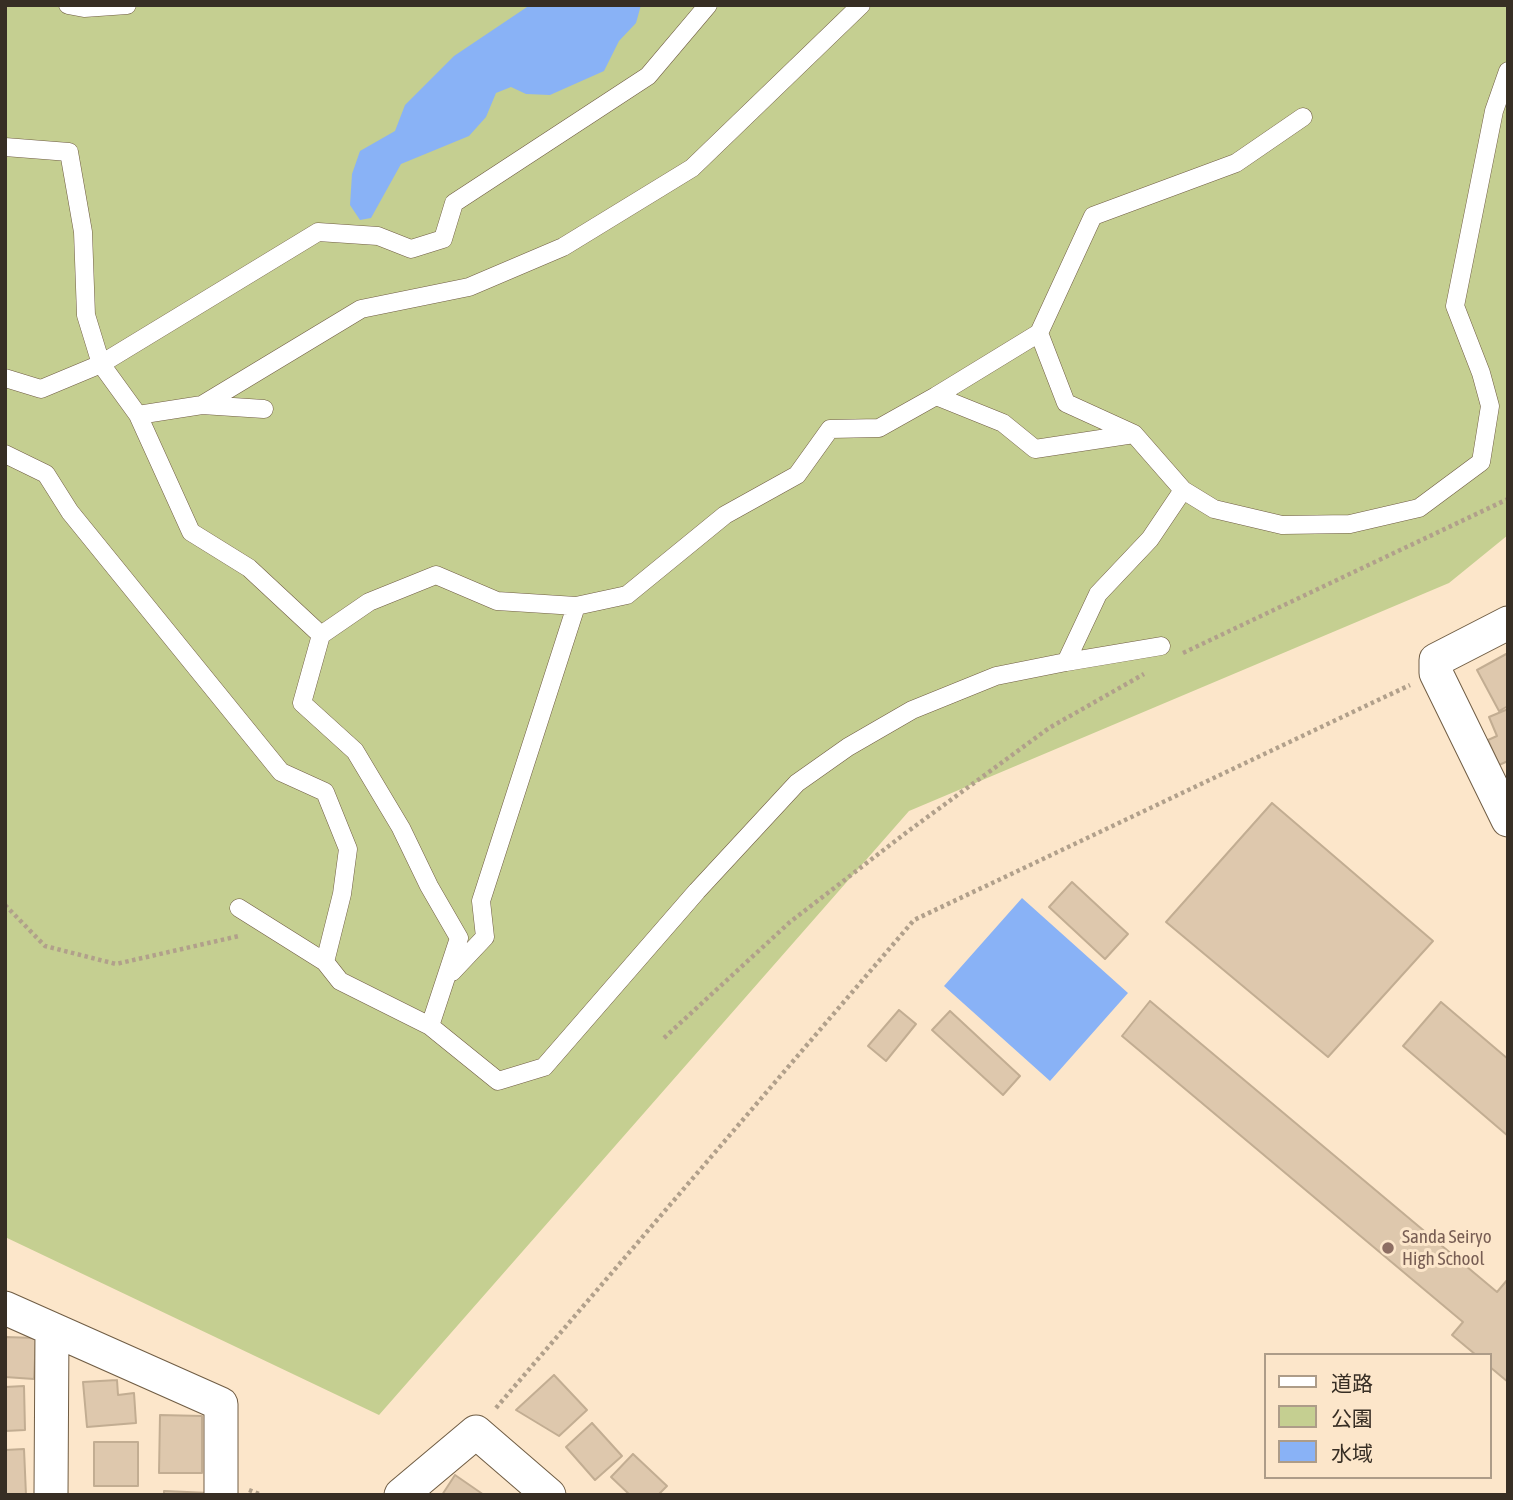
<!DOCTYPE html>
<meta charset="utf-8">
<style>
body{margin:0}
#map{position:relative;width:1513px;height:1500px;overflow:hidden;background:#fce6ca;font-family:"Asap Condensed","Noto Sans JP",sans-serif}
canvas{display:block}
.frame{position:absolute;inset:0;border:7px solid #372e24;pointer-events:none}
.legend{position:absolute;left:1264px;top:1353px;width:228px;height:126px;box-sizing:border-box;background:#fce6ca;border:2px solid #ad9c88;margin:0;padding:9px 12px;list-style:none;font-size:21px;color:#372e24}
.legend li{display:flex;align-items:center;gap:14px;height:35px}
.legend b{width:35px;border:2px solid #ad9c88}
</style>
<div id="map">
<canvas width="1513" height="1500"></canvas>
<div class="frame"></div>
<ul class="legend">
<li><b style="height:9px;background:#fff"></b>道路</li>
<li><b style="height:19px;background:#c5cf91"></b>公園</li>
<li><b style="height:19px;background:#89b2f6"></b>水域</li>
</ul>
</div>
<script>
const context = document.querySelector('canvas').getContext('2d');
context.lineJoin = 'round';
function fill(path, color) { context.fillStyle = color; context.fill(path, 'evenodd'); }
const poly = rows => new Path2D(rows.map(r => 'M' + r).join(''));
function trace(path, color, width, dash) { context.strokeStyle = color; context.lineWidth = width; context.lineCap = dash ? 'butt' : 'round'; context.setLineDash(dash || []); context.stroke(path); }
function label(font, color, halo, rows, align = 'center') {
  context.font = font + ' "Asap Condensed",sans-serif'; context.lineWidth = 6; context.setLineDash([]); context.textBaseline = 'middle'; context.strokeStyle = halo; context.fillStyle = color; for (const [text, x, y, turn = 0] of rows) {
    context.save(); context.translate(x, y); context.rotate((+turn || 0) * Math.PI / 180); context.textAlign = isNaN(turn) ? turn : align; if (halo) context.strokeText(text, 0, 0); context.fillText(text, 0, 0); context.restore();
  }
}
const green = poly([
 [5,5,1508,5,1508,535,1449,583,909,811,379,1415,5,1237]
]);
const water = poly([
 [530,5,641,5,636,23,619,41,604,71,550,95,526,94,511,87,496,93,486,117,469,136,401,164,371,218,360,220,350,205,352,174,360,151,395,131,405,105,454,56],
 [1022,898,1128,993,1050,1081,944,986]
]);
const building = poly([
 [1508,653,1508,706,1499,711,1477,670,1508,653],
 [1508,709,1508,761,1499,765,1488,740,1497,736,1489,717,1508,709],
 [1272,803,1433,941,1328,1057,1166,922,1272,803],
 [1072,882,1128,934,1105,959,1049,907,1072,882],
 [1150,1001,1497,1292,1508,1279,1508,1382,1490,1367,1490,1355,1476,1355,1452,1335,1463,1322,1122,1036,1150,1001],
 [1441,1002,1508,1059,1508,1136,1403,1046,1441,1002],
 [899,1010,916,1024,886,1061,868,1046,899,1010],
 [950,1011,1020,1076,1003,1095,932,1030,950,1011],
 [5,1337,36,1338,34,1379,5,1377,5,1337],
 [554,1375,587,1410,559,1436,516,1410,554,1375],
 [117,1380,118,1395,134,1393,136,1423,87,1427,83,1382,117,1380],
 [24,1386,25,1430,5,1431,5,1387,24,1386],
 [160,1415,202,1416,202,1473,159,1473,160,1415],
 [592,1423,622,1456,595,1480,566,1447,592,1423],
 [94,1442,138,1442,138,1486,94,1486,94,1442],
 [24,1449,26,1495,5,1495,5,1450,24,1449],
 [633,1454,667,1486,658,1495,630,1495,611,1477,633,1454],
 [455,1475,484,1495,442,1495,455,1475],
 [164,1491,210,1493,210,1495,164,1495,164,1491]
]);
const path = poly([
 [1183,653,1508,499],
 [5,905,45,946,116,964,239,936],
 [664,1038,790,922,907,832,1049,728,1144,674],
 [496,1408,914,920,1410,685],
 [249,1490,262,1495]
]);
const lane = poly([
 [68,5,84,8,127,5],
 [5,147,69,152,83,232,86,315,101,364,138,415,191,532,249,568,321,635],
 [1039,333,936,396,1003,423,1035,449,1134,434],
 [5,378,41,389,101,364,318,232,378,236,411,249,443,239,454,203,648,76,708,5],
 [202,405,264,409],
 [138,415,202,405,361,309,469,287,563,247,692,168,861,5],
 [5,454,46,474,70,512,281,772,325,792,348,849,342,894,325,962,340,981,430,1026,498,1081,544,1067,697,891,797,783,848,747,912,710,996,676,1066,662,1098,594,1150,539,1183,490,1214,509,1282,525,1350,524,1419,508,1481,462,1490,406,1481,373,1455,306,1494,111,1508,71],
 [1183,490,1134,434,1066,403,1039,333,1093,216,1236,163,1303,117],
 [1066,662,1161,646],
 [239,908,325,962],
 [452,972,485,937,481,901,576,606],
 [430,1026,459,938,429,886,401,828,355,751,302,703,321,635,369,602,436,575,497,601,576,606,627,595,725,515,797,475,830,429,879,428,936,396]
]);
const street = poly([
 [1508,623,1436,660,1436,673,1508,820],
 [5,1308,221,1404,221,1495],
 [51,1495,52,1329],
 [401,1495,476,1432,549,1495]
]);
const markers = [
 [1388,1248,7,"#8d6e63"]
];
const educationNames = [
 ["Sanda Seiryo",1402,1237],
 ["High School",1402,1259]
];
fill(green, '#c5cf91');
fill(water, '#89b2f6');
fill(building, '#dec8ad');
trace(building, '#c2ad92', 2);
trace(lane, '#705d44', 19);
trace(street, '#705d44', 35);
trace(path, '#b1a08b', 4.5, [3.5, 3.5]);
trace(lane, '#fff', 18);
trace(street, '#fff', 33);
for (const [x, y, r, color] of markers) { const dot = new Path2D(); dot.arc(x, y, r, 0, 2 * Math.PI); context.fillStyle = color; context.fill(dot); trace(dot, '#fce6ca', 2.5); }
label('19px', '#785e54', '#fce6ca', educationNames, 'left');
</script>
